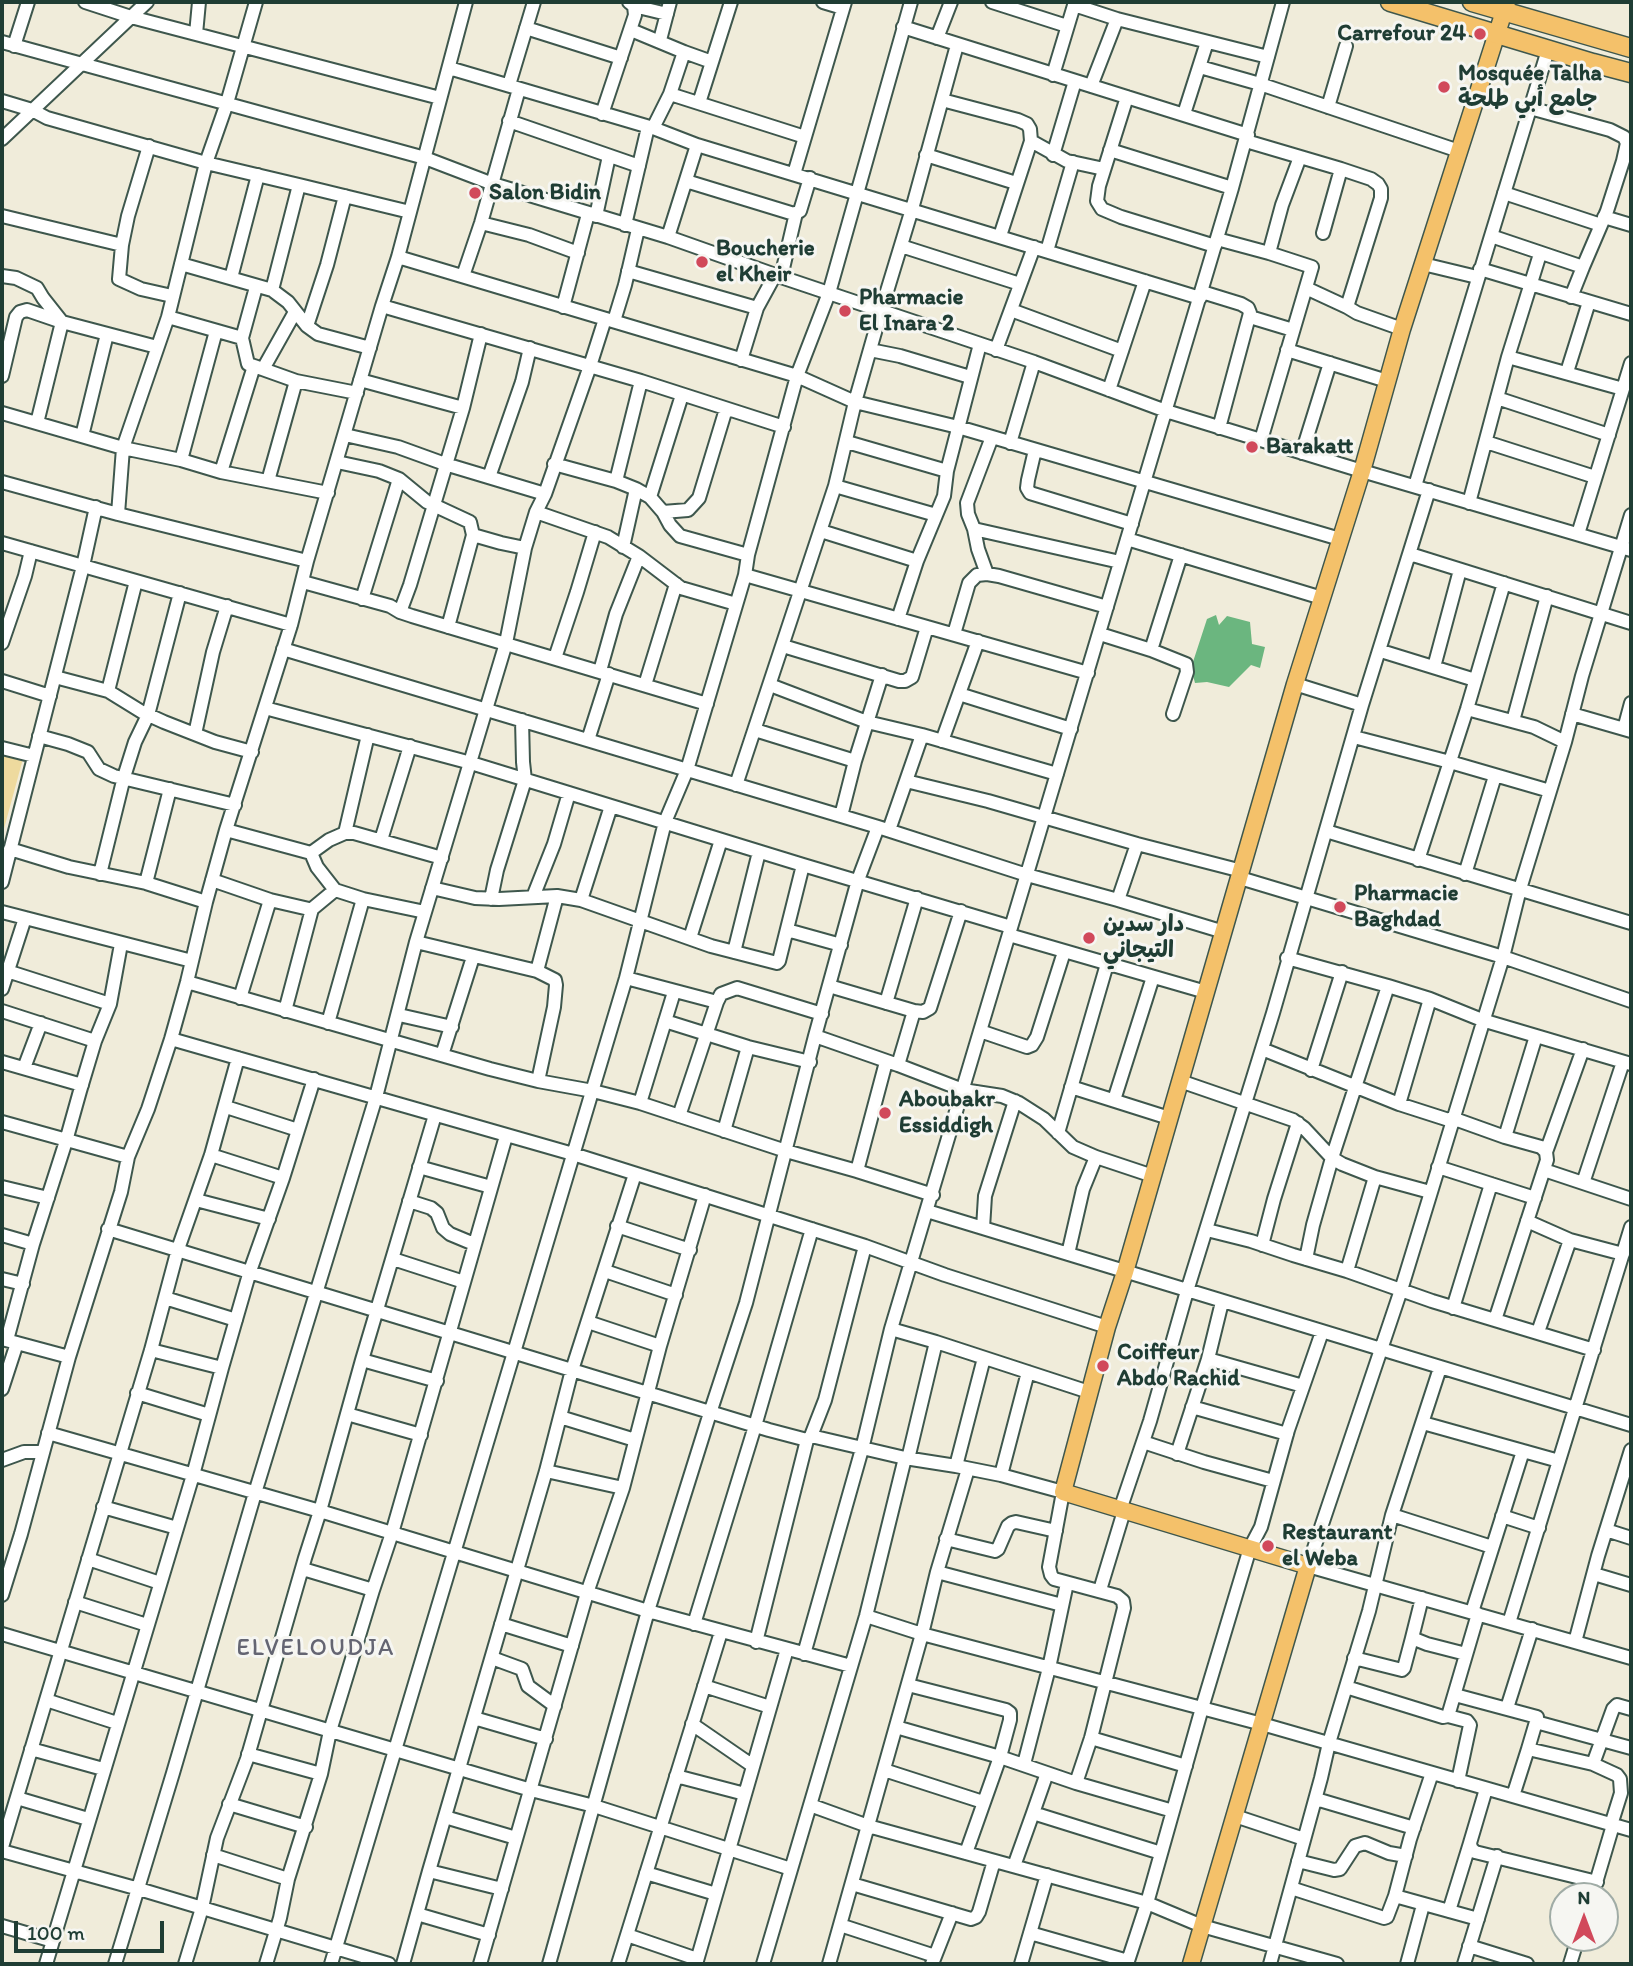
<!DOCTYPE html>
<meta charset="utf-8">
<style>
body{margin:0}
#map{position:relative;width:1633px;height:1966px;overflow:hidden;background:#f0ecda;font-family:Itim,sans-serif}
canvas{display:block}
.frame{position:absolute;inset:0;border:4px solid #1f3d34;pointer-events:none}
.north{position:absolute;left:1549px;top:1882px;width:70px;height:70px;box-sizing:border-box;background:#f6f6f2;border:2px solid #a0aca6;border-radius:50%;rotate:0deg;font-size:19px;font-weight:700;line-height:28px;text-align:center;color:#1f3d34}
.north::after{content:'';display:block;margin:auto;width:24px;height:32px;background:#d1495b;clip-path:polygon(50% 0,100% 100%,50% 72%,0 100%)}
.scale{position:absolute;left:14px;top:1921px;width:150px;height:32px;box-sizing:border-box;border:4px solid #1f3d34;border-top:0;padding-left:9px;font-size:21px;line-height:24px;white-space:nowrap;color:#1f3d34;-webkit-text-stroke:5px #f6f6f2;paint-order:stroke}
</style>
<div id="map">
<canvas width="1633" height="1966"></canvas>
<div class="frame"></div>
<div class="north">N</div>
<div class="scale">100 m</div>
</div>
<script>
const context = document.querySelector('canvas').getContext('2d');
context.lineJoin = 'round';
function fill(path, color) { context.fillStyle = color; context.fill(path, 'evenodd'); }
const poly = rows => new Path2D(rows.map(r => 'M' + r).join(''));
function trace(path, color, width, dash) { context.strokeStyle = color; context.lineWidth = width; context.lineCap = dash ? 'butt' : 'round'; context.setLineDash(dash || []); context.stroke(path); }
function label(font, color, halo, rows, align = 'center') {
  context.font = font + ' Itim,"Playpen Sans Arabic",sans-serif'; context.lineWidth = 6; context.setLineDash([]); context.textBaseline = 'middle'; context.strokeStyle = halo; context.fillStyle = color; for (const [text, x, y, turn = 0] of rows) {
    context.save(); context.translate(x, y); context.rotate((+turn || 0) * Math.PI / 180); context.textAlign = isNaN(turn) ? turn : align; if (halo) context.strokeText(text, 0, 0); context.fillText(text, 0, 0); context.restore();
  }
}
const forest = poly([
 [1216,615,1219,625,1227,616,1250,622,1252,644,1265,647,1260,668,1251,665,1229,687,1207,682,1195,683,1191,668,1207,619]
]);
const sand = poly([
 [2,750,24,755,2,836]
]);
const minor = poly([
 [85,2,131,17,440,98],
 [823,2,843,8],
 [992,2,1067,26],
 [1074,5,1117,19,1268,57],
 [634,6,667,14],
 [903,27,1248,135],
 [526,28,621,58],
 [631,30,684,52,670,94,653,128],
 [196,34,199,2],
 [937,38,951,2],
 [660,40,670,2],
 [2,42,425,158,493,184,668,237,781,277,1034,362,1166,411,1362,471,1631,550],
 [14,46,28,2],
 [684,52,712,62],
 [1200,67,1260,84,1459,151],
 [449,68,653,128,697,145,1200,298],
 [1053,75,1075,2],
 [509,85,534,2],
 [1091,86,1117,19],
 [670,94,805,137],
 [1127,97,1099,186,1097,201,1102,209,1121,217,1215,246],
 [942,100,1018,120,1027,124,1030,129,1031,141,1000,236],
 [2,101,32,110,47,118,206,163,227,103,256,2],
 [699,103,731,2],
 [1328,107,1346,46],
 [1530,108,1610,130,1624,137,1627,143,1623,161,1607,211,1583,267],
 [602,114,635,15,634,6,629,2],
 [1184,114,1207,42],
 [509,121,639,166],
 [2,139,147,2],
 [1031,141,1067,161,1104,169],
 [1246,141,1341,169,1371,179,1378,184,1381,189,1381,198,1347,307,1357,313,1402,329],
 [149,146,128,216,122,245,119,279,141,289,172,296],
 [1110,150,1232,188],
 [926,155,1016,183],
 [1053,155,1075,81],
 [794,174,845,2],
 [686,181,794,214,800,211,810,178],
 [299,185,410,212],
 [1504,193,1601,225],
 [2,216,122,245],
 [596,216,609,156],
 [1604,217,1631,225],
 [481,223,529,235,578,253],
 [625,225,648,127],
 [1323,233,1341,169],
 [1491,236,1548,50],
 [668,237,697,145],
 [1217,239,1269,253,1282,205,1300,157],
 [901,246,1020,284],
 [1047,251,1073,162],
 [398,257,797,376,855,402,958,427,1340,539],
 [181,264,272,290,288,302,307,326,318,334,370,348],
 [1423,264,1477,277],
 [1480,269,1631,314],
 [628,271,757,308],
 [2,276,16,278,37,288,43,298,62,322,37,423],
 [463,276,481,223,519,89],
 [781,277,796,213],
 [231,278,258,175],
 [1306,288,1347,307],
 [1202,292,1241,304,1248,308,1250,313,1219,428],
 [382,306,641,381,784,427],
 [563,307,588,214],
 [1011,310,1122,351],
 [168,317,242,338,248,364,254,366,221,472],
 [1250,317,1293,330],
 [614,321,625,285,638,229],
 [307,326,327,265,345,196],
 [242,338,256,287],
 [870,350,900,356,970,377],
 [996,350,1034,247],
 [1287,350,1387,381],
 [1508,357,1623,389],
 [741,360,757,308,775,275],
 [254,366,296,381,357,393],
 [263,369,295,312],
 [1567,372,1589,302],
 [2,376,16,317,20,312,27,310,62,322,157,347],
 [360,380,463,408],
 [1109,390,1145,281],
 [1497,398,1609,435],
 [2,413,123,448,181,460,221,472,328,493],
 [345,435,398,447,445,464,545,494],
 [82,436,107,334],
 [1261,440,1312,267,1269,253],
 [847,442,947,471],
 [1486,442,1595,477],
 [1010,443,1034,362],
 [1035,450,1028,480,1027,488,1030,493,1132,524],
 [1302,453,1330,363],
 [181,460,216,331],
 [337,462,379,471,399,479,427,502,470,522,473,535,501,543,525,548],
 [554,464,616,481,636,489,650,497,663,512,670,525,680,536,748,555],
 [489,477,522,382,530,348],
 [268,481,296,381],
 [616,481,641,381],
 [2,482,118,514,307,561],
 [835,486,936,515],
 [1415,486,1491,236,1583,267,1571,297],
 [650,497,682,395],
 [1469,503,1508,357,1540,254],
 [536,512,608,537,639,556,681,588,736,604],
 [663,512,688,510,699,498,726,409],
 [118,514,123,448,168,317,206,163,299,185,272,290],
 [1631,515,1582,676,1565,742,1520,889,1503,957,1401,1290,1308,1566,1631,1658],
 [974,529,1120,562],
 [821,531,917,561],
 [1578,534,1631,363],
 [1127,539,1322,598],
 [2,543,291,625],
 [623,547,636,489],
 [1410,554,1631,623],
 [987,574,978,549,974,529,968,514,967,503,992,437],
 [745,575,1088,673],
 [303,582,390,606,400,612,412,616,707,704],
 [362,599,399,479],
 [400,612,410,585,463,408,481,334],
 [898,619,917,561,944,496,947,471,980,344],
 [448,627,473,535],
 [954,634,969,583,977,575,987,574,999,576,1107,607],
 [1100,634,1151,650,1186,664,1187,672,1173,714],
 [2,643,25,576,31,551],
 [783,646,899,681,905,681,912,677,927,627],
 [283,649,878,827,1027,875,1118,900,1224,932],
 [1151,650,1181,555],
 [1381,651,1475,680],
 [555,658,577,592,595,532],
 [1434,667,1460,570],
 [600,671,616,614,639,556],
 [55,677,108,691,142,712,164,722,215,742,252,752],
 [2,681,50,696],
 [1295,684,1362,705],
 [645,685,676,584],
 [770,685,867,722,922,735,1057,774],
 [108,691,136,581],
 [959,694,1071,729],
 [265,708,471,763,803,865,1011,927],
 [1467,709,1534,727,1565,742],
 [1572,714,1631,731],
 [1513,721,1547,596],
 [1624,729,1631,703],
 [755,730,855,761],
 [195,734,213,652,227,606],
 [39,736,68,744,88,752,99,769,114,776,235,805],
 [1354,737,1450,762,1550,791],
 [588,740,609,674],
 [942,741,978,641],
 [2,748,34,756],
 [906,781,988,801,1137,844,1242,871],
 [736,785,835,486,855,402,881,311,912,209,957,45],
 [841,816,855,761,882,675],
 [226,830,311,853,329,840,345,833,354,833,442,858],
 [889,830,922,735],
 [1326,831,1631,923],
 [345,833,368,735],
 [381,840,410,746],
 [10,849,69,867,146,883,206,902],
 [311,853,317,867,335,890],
 [1418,860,1467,709,1504,583],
 [100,874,124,777,135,742,148,715,180,593],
 [1465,874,1495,776],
 [1240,878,1503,957,1631,1001],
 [212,880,270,900,309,909,312,909,335,890,363,899,425,912],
 [2,882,83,566,96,507],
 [146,883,170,789],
 [432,888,475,898,499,899,557,896,581,900,711,946,777,963,779,961,803,865],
 [533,897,554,844,569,793],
 [491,899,497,870,525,780,523,762,522,720],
 [581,900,611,806],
 [1118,900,1137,844],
 [2,912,192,961],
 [787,930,841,945],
 [1009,935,1206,992],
 [690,938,721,840],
 [416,942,537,971,555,980,556,985,554,1007,538,1081],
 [734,952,759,852],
 [1287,958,1388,986,1430,999,1482,1020,1631,1064],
 [7,971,110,1004],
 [537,971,557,896],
 [626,978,717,1002,721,994,737,988,822,1014],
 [187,982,490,1069,538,1081,593,1091,640,1103,786,1151,857,1171,933,1195],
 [829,986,914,1011,923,1012,930,1008,961,911],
 [2,989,25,918],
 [240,998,270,900],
 [886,1003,917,898],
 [2,1011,95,1041],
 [285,1011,312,909],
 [399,1015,452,1027],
 [665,1021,748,1047,810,1062],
 [328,1023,363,899],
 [980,1031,1027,1047,1032,1045,1037,1037,1064,952],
 [815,1036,898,1065,914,1011],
 [171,1039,573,1154,865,1246,945,1275,1107,1327],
 [1262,1049,1399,1104,1452,1121],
 [442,1055,473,957],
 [2,1062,82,1085],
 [898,1065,963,1090,1002,1096,1019,1103,1044,1119,1073,1147,1096,1157,1153,1176],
 [24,1068,41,1023],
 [1311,1070,1342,972],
 [1180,1081,1293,1120,1304,1128,1332,1158,1342,1164,1375,1177,1430,1192],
 [1071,1087,1169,1118],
 [1114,1100,1153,977],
 [640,1103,674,992],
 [1399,1104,1430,999],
 [226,1107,298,1130],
 [679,1116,717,1002],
 [1452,1118,1505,1137,1541,1147,1546,1152,1547,1160,1495,1320],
 [2,1122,128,1157],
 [724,1131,748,1047],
 [1058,1133,1107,964],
 [1505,1137,1536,1036],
 [1546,1152,1583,1049],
 [211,1155,283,1178],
 [419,1167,491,1187],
 [1438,1167,1535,1198],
 [1544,1170,1631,1199],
 [857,1171,886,1062],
 [1583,1183,1623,1062],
 [2,1187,48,1198],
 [196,1200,269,1219],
 [409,1201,431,1208,437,1213,443,1228,450,1234,474,1244],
 [927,1211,1631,1425],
 [1527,1221,1570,1240,1623,1254],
 [617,1226,690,1250],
 [983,1228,985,1196,1015,1101],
 [108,1229,769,1430,807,1440,811,1436,905,1458,956,1466,1001,1475,1063,1492,1049,1567,1051,1575,1054,1579,1117,1596,1123,1601,1124,1608,1091,1738,1076,1783],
 [1207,1230,1251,1241,1293,1255,1347,1271,1432,1301,1594,1350],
 [2,1235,33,1244],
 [1262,1245,1274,1199,1298,1123],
 [1068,1254,1083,1189,1096,1157],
 [393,1259,464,1282],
 [1306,1259,1313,1225,1332,1158,1388,986],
 [605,1271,676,1295],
 [1347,1271,1375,1177],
 [2,1279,23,1284],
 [165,1298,236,1320],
 [1453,1308,1491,1184],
 [588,1322,660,1346],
 [891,1329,936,1342,1089,1392],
 [1538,1332,1570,1240],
 [2,1339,69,1357],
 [7,1340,33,1244,66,1141,80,1091,95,1041,110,1004,121,944],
 [151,1350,222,1368],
 [1208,1359,1303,1386],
 [362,1360,437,1381],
 [2,1389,17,1343],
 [137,1393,209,1415],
 [1192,1407,1287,1434],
 [347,1414,421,1435],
 [560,1417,635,1440],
 [1423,1423,1559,1461],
 [48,1433,320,1511,648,1611,851,1666],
 [811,1436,825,1400,865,1246],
 [1143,1442,1204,1462,1273,1481],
 [1177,1454,1208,1359,1222,1302],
 [908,1459,936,1342],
 [2,1460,24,1452,43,1452],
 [956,1466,984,1358],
 [546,1471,623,1488],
 [1001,1475,1028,1372],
 [103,1507,177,1528],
 [1120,1510,1150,1421,1187,1291,1273,1013,1362,705,1429,490],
 [1392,1515,1492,1547],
 [1502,1516,1539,1528],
 [1606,1530,1631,1538],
 [946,1539,995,1551,998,1549,1008,1526,1012,1523,1016,1522,1056,1531],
 [88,1559,160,1583],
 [303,1569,373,1590],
 [937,1572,1062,1605],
 [1594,1574,1631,1585],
 [1100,1590,1124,1511],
 [2,1595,21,1534,69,1357,121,1192,128,1157,148,1109,171,1039,187,982,206,902,226,830,291,625,307,561,382,306,398,257,466,2],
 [75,1602,147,1625],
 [1472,1612,1523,1451],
 [866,1616,922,1634,1262,1724,1631,1830],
 [1509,1623,1631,1227],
 [501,1624,572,1646],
 [694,1624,755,1426,812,1229],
 [2,1634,531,1790,594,1806,791,1869],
 [1412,1638,1422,1598],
 [756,1642,807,1440],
 [1575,1642,1598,1556,1631,1450],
 [804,1654,862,1449,891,1329,1232,188,1283,2],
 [492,1658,522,1669,528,1686,555,1706],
 [1354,1658,1402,1670,1404,1668,1412,1638,1427,1644,1466,1654],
 [908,1685,1006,1710,1010,1713,1010,1720,1000,1757,966,1853],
 [704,1686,770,1707],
 [1346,1687,1443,1717,1448,1716],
 [1455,1695,1537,1717,1536,1722,1631,1748],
 [46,1700,117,1723],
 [1507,1708,1532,1629],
 [474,1718,546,1739],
 [692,1724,753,1766],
 [896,1727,1000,1757,1076,1783,1173,1811],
 [1091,1738,1186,1766],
 [31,1749,103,1769],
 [1528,1749,1536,1722],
 [248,1754,321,1774],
 [1024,1764,1049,1668,1067,1583],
 [1593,1764,1613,1709,1617,1705,1631,1709],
 [884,1770,983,1802],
 [1047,1773,1033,1813,1161,1853],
 [676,1776,745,1794],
 [1458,1781,1470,1725,1467,1721,1448,1716,1478,1614],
 [1486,1789,1470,1843,1471,1848,1475,1852,1597,1882],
 [1513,1796,1528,1749,1593,1764,1617,1775,1620,1779,1621,1793,1611,1825],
 [17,1798,88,1819],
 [1316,1799,1414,1828],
 [229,1804,306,1827],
 [810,1805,868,1826,1147,1903,1202,1926,1337,1964],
 [1235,1816,1304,1839],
 [445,1817,516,1838],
 [2,1847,151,1350,178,1249,211,1155,238,1058],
 [2,1851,139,1889,389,1964],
 [213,1855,288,1879],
 [1298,1861,1334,1870,1340,1869,1355,1846,1365,1843,1389,1853,1406,1856],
 [1014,1866,1033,1813],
 [429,1871,502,1889],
 [646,1873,716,1894],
 [852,1884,971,1919,976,1917,979,1912,994,1861],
 [1291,1888,1384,1918,1387,1917,1395,1896,1478,1919],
 [1395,1896,1410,1839,1432,1773],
 [1592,1896,1613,1825],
 [1449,1911,1470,1843],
 [417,1914,489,1935],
 [840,1925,935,1956],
 [2,1926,53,1941],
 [1030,1933,1128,1961],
 [627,1935,697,1959],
 [1469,1946,1527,1964],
 [46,1964,193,1475,222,1368,250,1271,283,1178,314,1079],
 [115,1964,173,1773,255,1493,376,1097,416,942,506,643,525,548,536,512,545,494,590,366,605,319],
 [185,1964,202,1908,217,1838,247,1759,305,1558,320,1511,362,1360,435,1115],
 [266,1964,280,1918,288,1879,321,1774,330,1731,373,1590,392,1533,506,1136],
 [331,1964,626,978,665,822,687,770,745,575,748,555,797,376,829,293,911,2],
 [403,1964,429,1871,546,1471,572,1370,635,1174],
 [480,1964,587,1593,623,1488,660,1346,705,1195],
 [549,1964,648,1611,710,1413,746,1303,815,1036,858,880,878,827],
 [618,1964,721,1632],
 [696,1964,787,1649],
 [763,1964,866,1616,905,1458],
 [829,1964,922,1634,937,1572,968,1469],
 [932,1964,952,1913],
 [1021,1964,1047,1875],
 [1127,1964,1147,1903,1202,1708,1250,1548,1261,1527,1288,1430,1322,1332],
 [1270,1964,1321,1778,1329,1743,1369,1611,1392,1515,1440,1368],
 [1407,1964,1423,1905],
 [1464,1964,1497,1856],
 [1570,1964,1578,1938]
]);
const major = poly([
 [1191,1964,1308,1566,1063,1492,1107,1327,1125,1272,1295,684,1362,471,1402,329,1507,2]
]);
const highway = poly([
 [1390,2,1593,63,1631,73],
 [1472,2,1631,48]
]);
const markers = [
 [1480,34,7,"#d1495b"],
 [1444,87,7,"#d1495b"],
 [475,193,7,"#d1495b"],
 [702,262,7,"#d1495b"],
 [845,311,7,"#d1495b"],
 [1252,447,7,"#d1495b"],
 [1340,907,7,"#d1495b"],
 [1089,938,7,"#d1495b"],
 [885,1113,7,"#d1495b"],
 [1103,1366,7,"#d1495b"],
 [1268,1546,7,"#d1495b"]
];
const poiNames = [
 ["Carrefour 24",1466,34,"right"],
 ["Mosquée Talha",1458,74],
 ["جامع أبي طلحة",1458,100],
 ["Salon Bidin",489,193],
 ["Boucherie",716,249],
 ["el Kheir",716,275],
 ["Pharmacie",859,298],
 ["El Inara 2",859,324],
 ["Barakatt",1266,447],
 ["Pharmacie",1354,894],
 ["Baghdad",1354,920],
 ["دار سدين",1103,925],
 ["التيجاني",1103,951],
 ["Aboubakr",899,1100],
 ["Essiddigh",899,1126],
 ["Coiffeur",1117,1353],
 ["Abdo Rachid",1117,1379],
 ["Restaurant",1282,1533],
 ["el Weba",1282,1559]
];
const neighbourhoodNames = [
 ["ELVELOUDJA",316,1649]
];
fill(forest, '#6bb67f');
fill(sand, '#eeda9e');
trace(minor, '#3e574d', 16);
trace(major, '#3e574d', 19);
trace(highway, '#3e574d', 21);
trace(minor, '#fff', 12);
trace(major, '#f4c16a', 16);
trace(highway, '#f4c16a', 18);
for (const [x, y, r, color] of markers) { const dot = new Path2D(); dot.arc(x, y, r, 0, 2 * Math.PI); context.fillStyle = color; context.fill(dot); trace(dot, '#f6f6f2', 2.5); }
label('bold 23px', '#1f3d34', '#f6f6f2', poiNames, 'left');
context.letterSpacing = '2px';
label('24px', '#646572', '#f6f6f2', neighbourhoodNames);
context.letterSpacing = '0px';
</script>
